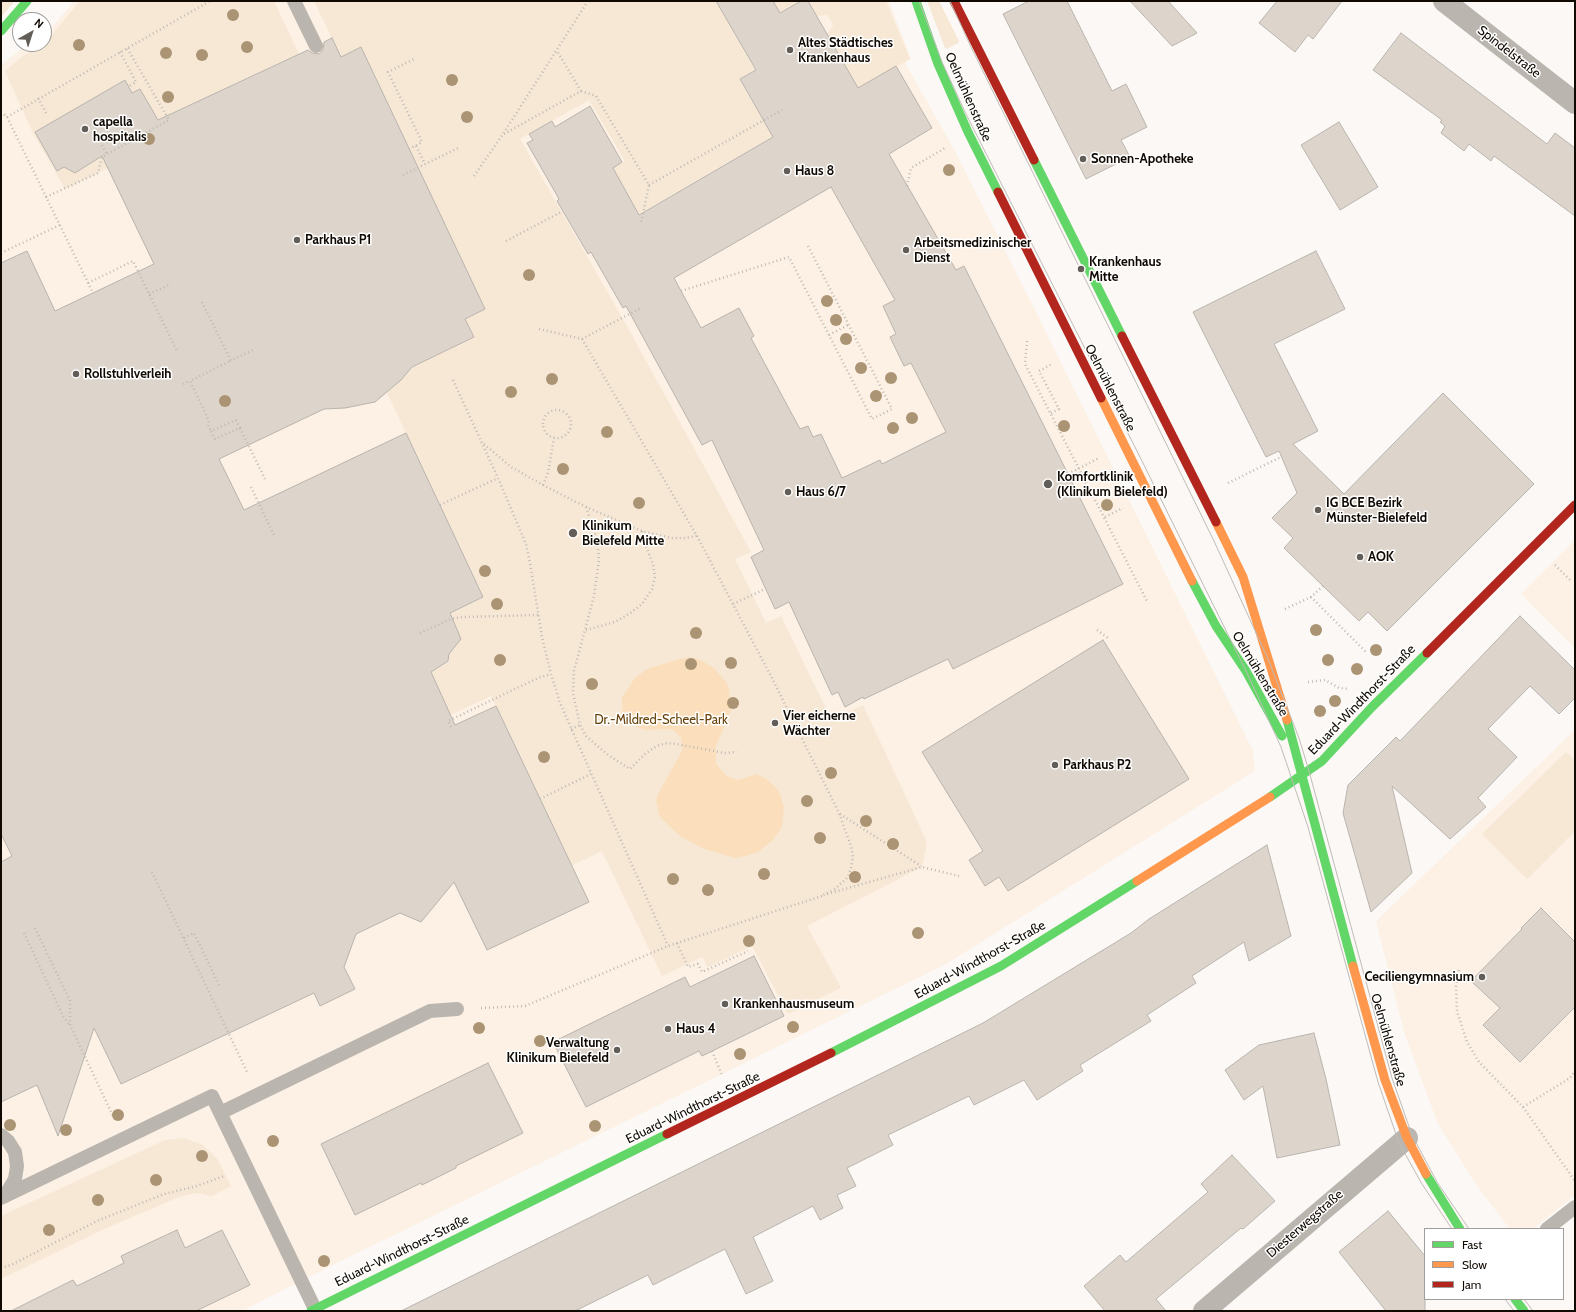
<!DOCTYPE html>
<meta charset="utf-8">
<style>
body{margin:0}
#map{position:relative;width:1576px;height:1312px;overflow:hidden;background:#fbf8f5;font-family:Cabin,sans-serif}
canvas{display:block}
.frame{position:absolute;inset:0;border:2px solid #110a03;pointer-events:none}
.legend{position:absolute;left:1424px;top:1228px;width:140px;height:72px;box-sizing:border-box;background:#fff;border:1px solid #a09d9a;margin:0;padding:5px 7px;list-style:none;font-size:12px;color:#110a03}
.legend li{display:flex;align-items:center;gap:8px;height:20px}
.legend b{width:20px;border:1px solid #a09d9a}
.north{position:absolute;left:12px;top:12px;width:40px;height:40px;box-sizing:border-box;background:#fff;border:1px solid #a09d9a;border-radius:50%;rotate:39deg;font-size:11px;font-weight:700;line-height:16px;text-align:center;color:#110a03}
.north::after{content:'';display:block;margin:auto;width:14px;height:18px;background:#635d58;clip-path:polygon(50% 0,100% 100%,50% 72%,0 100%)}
</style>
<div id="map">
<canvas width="1576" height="1312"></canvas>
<div class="frame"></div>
<ul class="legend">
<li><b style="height:5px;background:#63d668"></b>Fast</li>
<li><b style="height:5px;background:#ff974d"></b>Slow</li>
<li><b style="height:5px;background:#b3261e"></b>Jam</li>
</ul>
<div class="north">N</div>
</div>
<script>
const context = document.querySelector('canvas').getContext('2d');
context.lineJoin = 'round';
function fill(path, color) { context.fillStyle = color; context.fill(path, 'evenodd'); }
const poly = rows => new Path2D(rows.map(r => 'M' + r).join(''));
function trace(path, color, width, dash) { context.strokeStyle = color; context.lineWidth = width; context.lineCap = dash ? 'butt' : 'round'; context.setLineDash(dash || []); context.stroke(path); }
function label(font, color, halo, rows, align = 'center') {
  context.font = font + ' Cabin,sans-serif'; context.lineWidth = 3; context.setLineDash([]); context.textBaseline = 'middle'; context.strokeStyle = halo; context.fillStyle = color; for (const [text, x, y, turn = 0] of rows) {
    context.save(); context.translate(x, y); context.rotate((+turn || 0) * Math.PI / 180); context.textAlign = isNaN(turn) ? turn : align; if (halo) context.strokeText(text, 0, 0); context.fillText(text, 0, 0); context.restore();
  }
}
const built = poly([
 [74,1,889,1,911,59,905,63,955,151,1038,316,1253,751,1255,771,946,964,339,1262,242,1311,1,1311,1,65,20,50,33,44,44,44,44,37],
 [1575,540,1575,648,1521,594],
 [1575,730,1575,1195,1533,1229,1510,1229,1477,1186,1438,1124,1404,1032,1376,921]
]);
const green = poly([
 [1,1,15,1,1,17],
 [80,1,274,1,299,54,173,114,182,132,65,189,33,133,5,71,23,56,44,44],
 [314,1,716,1,755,70,739,79,760,116,778,106,791,126,639,214,613,168,625,161,589,100,520,139,628,328,751,552,735,559,766,623,781,616,831,719,863,705,927,842,922,867,807,926,841,988,788,1014,752,946,708,967,702,957,662,976,602,851,571,866,491,696,442,719,429,669,449,661,444,652,452,612,483,597,382,382,474,337,465,319,485,309,361,48,341,57],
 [773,1,800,1,780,13],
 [808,1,886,1,910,59,834,102,846,66,827,34,833,26,831,20,827,15,817,16],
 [927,1,939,1,959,41,958,43,947,49,945,48],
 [1566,752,1575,761,1575,831,1527,879,1482,834],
 [184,1138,203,1145,218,1160,231,1186,212,1196,196,1193,179,1197,102,1230,1,1279,1,1216,165,1140]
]);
const water = poly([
 [689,657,701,660,715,669,726,682,729,689,731,711,716,746,716,764,727,776,738,780,757,774,768,780,779,791,782,800,784,808,782,827,772,841,758,852,746,856,735,858,704,849,681,837,662,819,659,815,656,800,658,794,682,751,681,738,673,730,666,729,646,730,638,728,624,716,622,708,622,697,635,678,647,669,669,662]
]);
const building = poly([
 [716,1,773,1,780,13,801,1,808,1,858,88,896,66,932,128,889,154,956,270,964,266,1123,584,953,669,948,659,864,699,863,697,845,707,838,692,832,695,789,602,775,609,751,557,764,550,712,440,702,445,626,306,623,308,591,252,588,254,557,201,559,199,527,143,533,140,529,134,552,121,555,127,590,106,622,162,613,168,639,215,773,137,740,79,756,70,716,1],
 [831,187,895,300,883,306,896,334,890,337,904,366,911,363,946,432,882,464,880,460,842,478,821,434,813,437,808,426,800,429,751,338,754,336,739,308,701,328,674,278,831,187],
 [1029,1,1067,1,1112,91,1126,84,1147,127,1121,140,1130,157,1086,179,1003,14,1029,1],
 [1130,1,1168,1,1197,33,1172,46,1130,1],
 [1277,1,1342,1,1313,39,1308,35,1295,52,1259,23,1277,1],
 [1401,33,1547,144,1555,133,1575,148,1575,216,1494,156,1491,161,1469,144,1464,151,1441,133,1445,126,1440,122,1442,120,1373,70,1401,33],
 [332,38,341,57,361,47,485,309,465,319,474,337,412,367,401,380,375,402,345,408,324,409,219,459,244,510,406,433,483,597,450,613,461,639,449,654,448,661,431,672,455,725,496,706,589,902,487,950,454,882,421,922,400,913,356,934,344,967,355,989,320,1006,314,993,121,1084,94,1028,58,1136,37,1085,1,1102,1,862,12,856,1,834,1,263,27,251,55,311,154,264,102,156,75,173,64,167,57,171,35,132,125,80,132,93,140,89,158,120,308,50,312,53,319,54,323,50,324,42,332,38],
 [1339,122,1378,187,1340,210,1301,145,1339,122],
 [1316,251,1345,309,1274,344,1318,431,1293,444,1344,494,1443,393,1534,484,1387,631,1368,612,1359,621,1284,548,1293,538,1272,518,1297,493,1279,451,1266,457,1193,312,1316,251],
 [1520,616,1575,670,1575,698,1559,714,1530,686,1488,729,1517,757,1478,798,1486,807,1450,839,1392,786,1412,873,1371,912,1343,813,1348,785,1396,737,1400,741,1520,616],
 [1103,640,1189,779,1008,891,999,877,985,886,969,860,983,851,922,752,1103,640],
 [1267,845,1291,936,1249,961,1244,942,1192,976,1196,983,1147,1015,1151,1021,1080,1065,1083,1071,1037,1100,1024,1080,974,1105,969,1096,888,1135,893,1145,847,1168,856,1186,837,1195,843,1208,820,1220,813,1206,753,1237,773,1281,746,1294,725,1249,653,1285,648,1275,575,1311,401,1311,983,1023,1131,933,1149,919,1267,845],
 [1541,908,1575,942,1575,1007,1520,1062,1483,1025,1500,1008,1471,981,1522,929,1521,928,1541,908],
 [754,956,784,1016,702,1056,699,1051,586,1107,553,1042,685,977,690,987,754,956],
 [1314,1033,1326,1079,1340,1145,1277,1158,1263,1086,1244,1100,1225,1070,1259,1045,1314,1033],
 [488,1063,523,1133,456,1166,456,1168,422,1185,421,1183,355,1215,321,1144,488,1063],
 [1232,1155,1275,1201,1243,1229,1241,1228,1156,1299,1166,1311,1105,1311,1084,1286,1120,1255,1126,1262,1208,1192,1201,1184,1232,1155],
 [1388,1211,1425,1256,1425,1311,1386,1311,1339,1252,1388,1211],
 [177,1230,185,1248,222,1230,250,1285,196,1311,11,1311,73,1280,77,1286,124,1263,121,1256,177,1230]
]);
const path = poly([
 [120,52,136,82,128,87],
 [581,91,596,96,649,185,641,223],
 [38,98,47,115],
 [1,112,7,117,93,293],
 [7,117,210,1],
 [504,134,581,91,557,51],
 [102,145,107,154],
 [416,146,425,164],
 [409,149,422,142,388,72,416,58],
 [403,175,460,147],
 [474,176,503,134,588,1],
 [649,185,782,110],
 [907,186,911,168,945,148],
 [46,197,98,173,102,157,169,120,127,48],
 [506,241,563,211],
 [1,253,60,225],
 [88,283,133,261,177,351],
 [681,291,789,257,872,419,892,409,808,246],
 [149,294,171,284],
 [202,302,231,361,190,381,209,421,208,425,211,431],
 [539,329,582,339,641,308],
 [829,335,848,325],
 [582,339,697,536,773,680,839,813,851,846,853,857,851,868,848,877,835,889,821,896],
 [1027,341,1025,364,1148,603],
 [230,361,253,350],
 [453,380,498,478,526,544,530,563,542,637,551,674,560,703,668,946],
 [183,384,190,380],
 '543 424a14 14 0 1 1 28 0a14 14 0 1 1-28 0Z',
 [1051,413,1059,409,1039,371,1052,364],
 [236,420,240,428,215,439,211,431,236,420],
 [240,428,265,479],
 [484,444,511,467,543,485,586,507,642,531,671,538,684,538,697,536],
 [1068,474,1099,458],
 [1228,483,1281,457],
 [543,485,548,473,554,438],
 [251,487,274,535],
 [440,505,498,478],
 [586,507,595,534,598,548,599,560,594,596,574,671,573,693,580,725,586,736,608,755,630,769,645,754,652,749,659,745,668,743,676,744,725,753,737,752],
 [1105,517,1123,508],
 [1555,565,1570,580],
 [1323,586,1311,597,1366,652],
 [733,604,765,589],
 [1285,609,1311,597],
 [586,630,615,622,629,614,642,604,652,589,655,577,653,564,642,536,642,531],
 [1097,630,1108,638],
 [420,633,451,619,463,617,538,615],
 [1308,682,1325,680,1339,688,1349,689],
 [451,727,448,721,538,678,551,674],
 [571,729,580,725],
 [540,799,591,774],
 [840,814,921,866],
 [152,872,247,1072],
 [827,894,922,867,959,876],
 [35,928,70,1001,70,1025,113,1116],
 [24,933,63,1016,69,1024],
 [184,938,194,933,220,987],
 [677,943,688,967,698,964,702,972,748,951],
 [1459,970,1456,985,1457,1011,1467,1042,1479,1062,1523,1107,1575,1181],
 [481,1008,525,1006,668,946,822,896],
 [712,1051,722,1075],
 [1523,1107,1570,1078,1575,1071],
 [1,1268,11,1265,97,1221,164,1194,197,1186,224,1176]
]);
const lane = poly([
 [294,1,316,46],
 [220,1113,430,1011,457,1009],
 [1,1135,8,1141,15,1152,17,1166,15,1179,8,1191,3,1195],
 [1,1198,212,1096,315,1309],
 [1547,1229,1575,1207]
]);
const street = poly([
 [1444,1,1575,103],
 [1204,1311,1407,1138]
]);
const fast = poly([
 [916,1,938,64,968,132,998,192],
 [1,31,27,1],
 [1034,160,1122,336],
 [1192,581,1216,626,1246,671,1282,736],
 [1287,720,1353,966],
 [1270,797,1322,761,1372,707,1427,653],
 [831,1053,1001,966,1137,881],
 [1426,1174,1460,1229],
 [1515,1299,1524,1311],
 [311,1311,667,1134]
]);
const slow = poly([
 [1101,398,1192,581],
 [1216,522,1243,577,1287,720],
 [1137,881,1270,797],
 [1353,966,1385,1080,1407,1138,1426,1174]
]);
const jam = poly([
 [954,1,1034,160],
 [998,192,1101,398],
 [1122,336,1216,522],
 [1427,653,1575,505],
 [667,1134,831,1053]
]);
const tram = poly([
 [919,1,942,62,966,114,1140,457,1246,671,1281,747,1308,827,1378,1082,1399,1143,1422,1184,1452,1229],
 [950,1,971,47,1214,541,1268,659,1299,738,1309,771,1392,1078,1412,1135,1437,1182,1469,1229],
 [1505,1299,1514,1311],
 [1524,1299,1533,1311]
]);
const trees = [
 [233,15],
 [79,45],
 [247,47],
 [166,53],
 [202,55],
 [452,80],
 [168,97],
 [467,117],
 [149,139],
 [949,170],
 [529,275],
 [827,301],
 [836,320],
 [846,339],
 [861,368],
 [891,378],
 [552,379],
 [511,392],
 [876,396],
 [225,401],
 [912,418],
 [1064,426],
 [893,428],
 [607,432],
 [563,469],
 [639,503],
 [1107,505],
 [485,571],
 [497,604],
 [1316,630],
 [696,633],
 [1376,650],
 [500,660],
 [1328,660],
 [731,663],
 [691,664],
 [1357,669],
 [592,684],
 [1335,701],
 [733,703],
 [1320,711],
 [544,757],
 [831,773],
 [807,801],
 [866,821],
 [820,838],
 [893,844],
 [764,874],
 [855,877],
 [673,879],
 [708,890],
 [918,933],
 [749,941],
 [793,1027],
 [479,1028],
 [540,1041],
 [740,1054],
 [118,1115],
 [10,1125],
 [595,1126],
 [66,1130],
 [273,1141],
 [202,1156],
 [156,1180],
 [98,1200],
 [49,1230],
 [324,1261]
];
const markers = [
 [790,50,4,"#635d58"],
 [85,129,4,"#635d58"],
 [1083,159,4,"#635d58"],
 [787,171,4,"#635d58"],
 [297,240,4,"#635d58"],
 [906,250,4,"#635d58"],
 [1081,269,4,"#635d58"],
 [76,374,4,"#635d58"],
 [1048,484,5,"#635d58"],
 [788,492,4,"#635d58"],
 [1318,510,4,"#635d58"],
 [573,533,5,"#635d58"],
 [1360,557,4,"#635d58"],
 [775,723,4,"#635d58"],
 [1055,765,4,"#635d58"],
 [1482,977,4,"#635d58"],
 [725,1004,4,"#635d58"],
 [668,1029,4,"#635d58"],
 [617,1050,4,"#635d58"]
];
const poiNames = [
 ["Altes Städtisches",798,43],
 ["Krankenhaus",798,58],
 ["capella",93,122],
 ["hospitalis",93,137],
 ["Sonnen-Apotheke",1091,159],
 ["Haus 8",795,171],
 ["Parkhaus P1",305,240],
 ["Arbeitsmedizinischer",914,243],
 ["Dienst",914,258],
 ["Krankenhaus",1089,262],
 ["Mitte",1089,277],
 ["Rollstuhlverleih",84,374],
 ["Komfortklinik",1057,477],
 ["(Klinikum Bielefeld)",1057,492],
 ["Haus 6/7",796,492],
 ["IG BCE Bezirk",1326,503],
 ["Münster-Bielefeld",1326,518],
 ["Klinikum",582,526],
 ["Bielefeld Mitte",582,541],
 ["AOK",1368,557],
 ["Vier eicherne",783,716],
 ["Wächter",783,731],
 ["Parkhaus P2",1063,765],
 ["Ceciliengymnasium",1474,977,"right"],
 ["Krankenhausmuseum",733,1004],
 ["Haus 4",676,1029],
 ["Verwaltung",609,1043,"right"],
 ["Klinikum Bielefeld",609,1058,"right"]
];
const streetNames = [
 ["Spindelstraße",1509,52,38],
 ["Oelmühlenstraße",968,97,66],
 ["Oelmühlenstraße",1110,388,63],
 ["Oelmühlenstraße",1260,674,59],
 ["Eduard-Windthorst-Straße",1362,700,-46],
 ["Eduard-Windthorst-Straße",980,960,-29],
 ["Oelmühlenstraße",1388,1040,74],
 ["Eduard-Windthorst-Straße",693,1108,-26],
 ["Diesterwegstraße",1305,1224,-41],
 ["Eduard-Windthorst-Straße",402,1251,-26]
];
const parkNames = [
 ["Dr.-Mildred-Scheel-Park",661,720]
];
fill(built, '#fcf1e4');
fill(green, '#f7e8d6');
fill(water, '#fbdfbd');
fill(building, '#ddd5cb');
trace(building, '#b9b4ae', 1);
trace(path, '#bebab5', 2.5, [1, 3]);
trace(lane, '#bab6af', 14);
trace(street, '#bab6af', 22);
trace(fast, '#63d668', 9);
trace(slow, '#ff974d', 9);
trace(jam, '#b3261e', 9);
trace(tram, '#bfbcb8', 1);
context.fillStyle = '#aa9473';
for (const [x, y] of trees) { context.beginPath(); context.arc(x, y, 6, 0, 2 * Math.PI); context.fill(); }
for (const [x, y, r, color] of markers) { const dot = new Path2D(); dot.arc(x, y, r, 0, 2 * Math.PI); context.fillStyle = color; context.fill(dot); trace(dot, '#fff', 1.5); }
label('bold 13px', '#110a03', '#fff', poiNames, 'left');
label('13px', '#110a03', '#fff', streetNames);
label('13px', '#674209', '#fff', parkNames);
</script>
